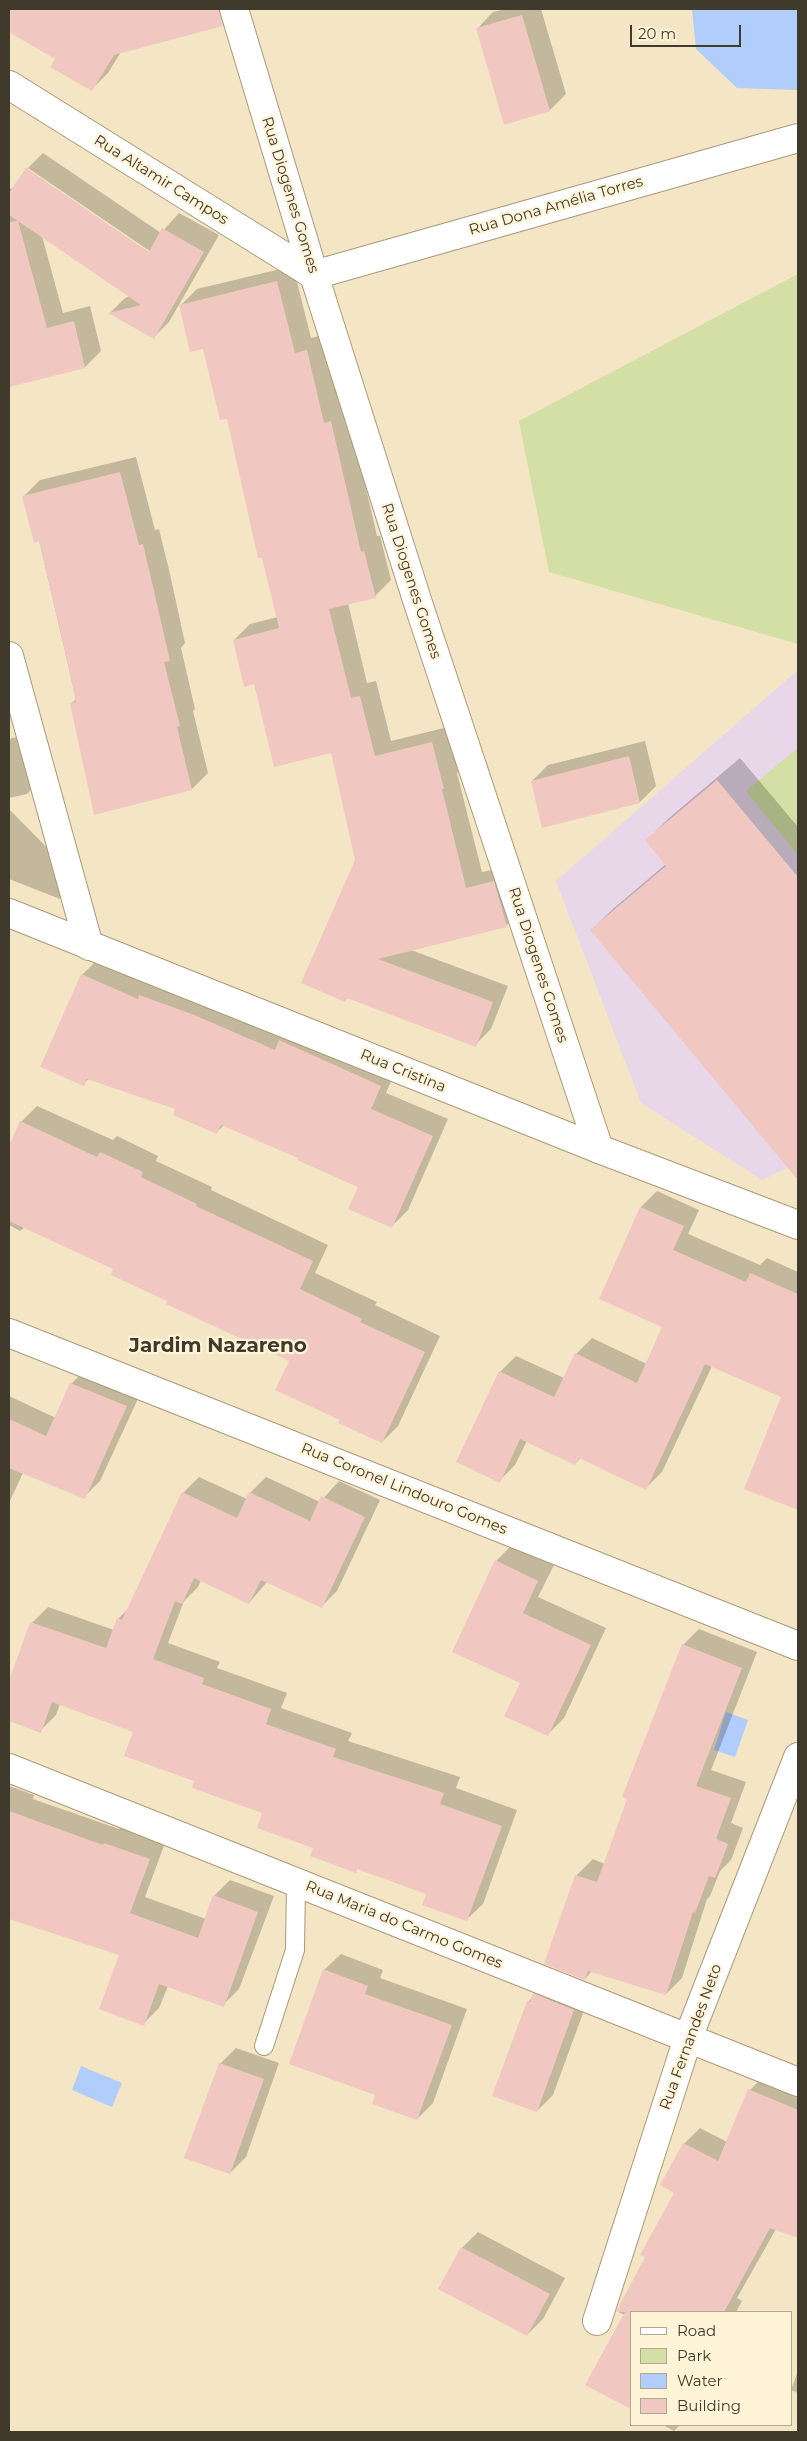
<!DOCTYPE html>
<meta charset="utf-8">
<style>
body{margin:0}
#map{position:relative;width:807px;height:2441px;overflow:hidden;background:#f4e5c4;font-family:Montserrat,sans-serif}
canvas{display:block}
.frame{position:absolute;inset:0;border:10px solid #403a2c;pointer-events:none}
.legend{position:absolute;left:630px;top:2311px;width:162px;height:115px;box-sizing:border-box;background:#fff3d8;border:1px solid #b3a993;margin:0;padding:6px 9px;list-style:none;font-size:15px;color:#403a2c}
.legend li{display:flex;align-items:center;gap:10px;height:25px}
.legend b{width:25px;border:1px solid #b3a993}
.scale{position:absolute;left:630px;top:25px;width:111px;height:22px;box-sizing:border-box;border:2px solid #403a2c;border-top:0;padding-left:6px;font-size:15px;line-height:18px;white-space:nowrap;color:#403a2c;-webkit-text-stroke:4px #fff3d8;paint-order:stroke}
</style>
<div id="map">
<canvas width="807" height="2441"></canvas>
<div class="frame"></div>
<ul class="legend">
<li><b style="height:6px;background:#fff"></b>Road</li>
<li><b style="height:14px;background:#d3dfa4"></b>Park</li>
<li><b style="height:14px;background:#b1cdfb"></b>Water</li>
<li><b style="height:14px;background:#f0c8c1"></b>Building</li>
</ul>
<div class="scale">20 m</div>
</div>
<script>
const context = document.querySelector('canvas').getContext('2d');
context.lineJoin = 'round';
function fill(path, color) { context.fillStyle = color; context.fill(path, 'evenodd'); }
const poly = rows => new Path2D(rows.map(r => 'M' + r).join(''));
function trace(path, color, width, dash) { context.strokeStyle = color; context.lineWidth = width; context.lineCap = dash ? 'butt' : 'round'; context.setLineDash(dash || []); context.stroke(path); }
function label(font, color, halo, rows, align = 'center') {
  context.font = font + ' Montserrat,sans-serif'; context.lineWidth = 4.5; context.setLineDash([]); context.textBaseline = 'middle'; context.strokeStyle = halo; context.fillStyle = color; for (const [text, x, y, turn = 0] of rows) {
    context.save(); context.translate(x, y); context.rotate((+turn || 0) * Math.PI / 180); context.textAlign = isNaN(turn) ? turn : align; if (halo) context.strokeText(text, 0, 0); context.fillText(text, 0, 0); context.restore();
  }
}
const education = poly([
 [798,670,798,1163,762,1180,641,1103,556,881]
]);
const green = poly([
 [798,274,798,644,549,572,519,421],
 [798,748,798,855,746,791]
]);
const water = poly([
 [692,9,798,9,798,90,737,88,696,49],
 [726,1712,748,1720,735,1757,714,1750],
 [81,2066,122,2083,112,2107,72,2090]
]);
const shadow = poly([
 [9,9,230,9,231,11,214,27,121,52,108,73,92,89,57,58,9,31,12,24,9,22],
 [506,9,541,9,566,94,550,110,477,29,493,12],
 [43,153,161,233,179,213,219,235,169,322,153,338,110,313,125,298,130,296,42,236,63,313,90,306,101,351,85,367,9,385,9,189,14,188,27,169],
 [28,168,154,254,153,256,28,171],
 [293,266,311,338,323,335,340,407,347,406,377,536,380,536,391,580,375,596,348,603,367,683,376,681,391,741,448,727,459,771,457,773,482,872,510,866,522,910,506,926,411,950,508,986,491,1029,475,1045,348,997,345,1001,357,860,332,751,255,683,234,640,250,624,278,617,228,417,204,347,181,305,197,289],
 [136,457,155,530,159,529,170,574,185,643,181,648,195,709,193,711,208,773,192,789,71,704,76,699,39,540,24,496,40,480],
 [33,733,43,778,27,794,9,798,9,739],
 [645,741,656,786,640,802,532,781,548,765],
 [740,758,798,827,798,1155,787,1165,591,930,614,908,666,864,647,840,669,818],
 [9,809,73,874,76,883,60,899,9,879],
 [98,959,396,1070,386,1093,448,1119,408,1210,392,1226,360,1186,299,1157,224,1125,216,1133,177,1108,90,1078,83,1084,82,975],
 [37,1106,113,1140,117,1136,158,1156,156,1161,212,1187,211,1190,328,1245,315,1273,377,1302,375,1305,440,1336,398,1426,382,1442,342,1419,290,1360,169,1301,115,1269,25,1227,20,1231,9,1225,9,1149,21,1122],
 [657,1191,699,1210,688,1234,760,1265,767,1258,798,1272,798,1509,746,1489,782,1396,712,1366,662,1472,646,1488,581,1457,575,1464,527,1441,515,1465,499,1481,500,1372,516,1356,564,1378,576,1354,592,1338,647,1364,663,1326,601,1298,641,1207],
 [87,1368,142,1390,100,1481,84,1497,23,1473,9,1503,9,1396,56,1418,71,1384],
 [199,1477,247,1499,250,1493,266,1477,320,1502,339,1481,380,1500,337,1591,321,1607,267,1582,249,1603,201,1580,198,1587,184,1601,168,1643,220,1662,217,1668,287,1693,281,1708,352,1733,348,1741,460,1777,456,1788,517,1810,483,1904,466,1920,427,1893,358,1868,355,1871,315,1847,264,1812,196,1780,135,1731,60,1704,56,1715,40,1731,9,1720,9,1685,32,1623,48,1607,114,1630,118,1619,129,1608,183,1493],
 [512,1545,554,1565,538,1597,606,1628,564,1718,548,1734,521,1683,496,1561],
 [699,1629,757,1652,711,1770,746,1782,731,1823,743,1828,731,1860,720,1871,710,1896,707,1899,682,1978,666,1994,592,1971,585,1979,545,1963,577,1875,593,1859,605,1864,683,1645],
 [9,1786,34,1795,33,1799,119,1829,121,1827,165,1843,145,1897,206,1919,214,1896,230,1880,274,1896,239,1989,223,2005,168,1986,159,2008,143,2024,120,1954,9,1917],
 [341,1954,383,1970,380,1978,467,2009,433,2103,417,2119,377,2095,324,1970],
 [550,1978,590,1994,553,2095,537,2111,528,2002],
 [236,2048,279,2063,246,2157,230,2173,220,2064],
 [766,2074,798,2087,798,2237,776,2229,737,2298,742,2301,736,2312,631,2312,625,2315,618,2312,646,2257,676,2192,684,2144,700,2128,727,2142,750,2090],
 [478,2232,565,2278,543,2319,527,2335,462,2248],
 [798,2371,798,2393,791,2390],
 [663,2425,680,2425,674,2431]
]);
const building = poly([
 [9,9,219,9,223,26,114,55,92,91,50,67,55,59,9,32],
 [522,15,550,111,504,125,476,28],
 [26,168,149,252,162,228,204,252,154,339,108,313,141,305,18,221,47,328,74,321,85,368,9,387,9,222,18,221,9,215,9,193],
 [277,281,295,353,307,350,324,423,331,421,361,552,364,551,376,598,329,609,351,698,360,696,375,756,432,742,444,789,442,789,466,888,494,881,507,927,378,959,493,1002,476,1047,347,998,345,1002,301,983,355,860,331,753,274,767,254,684,244,687,233,640,279,628,262,558,258,558,227,419,220,420,203,349,190,352,179,305],
 [120,472,139,545,143,544,154,591,170,661,164,662,180,726,177,727,192,790,94,815,70,703,76,702,62,638,39,541,34,543,22,496],
 [629,756,640,803,542,828,531,781],
 [717,780,798,877,798,1180,590,930,666,866,645,840],
 [81,974,138,999,139,995,192,1014,275,1050,279,1040,381,1086,371,1109,433,1136,392,1228,348,1209,358,1187,297,1160,298,1158,221,1125,217,1134,173,1115,175,1109,87,1079,84,1086,40,1067],
 [20,1121,97,1157,100,1152,143,1172,141,1177,197,1204,196,1206,313,1261,300,1289,362,1319,360,1322,425,1352,382,1443,338,1423,340,1420,275,1390,289,1361,166,1304,167,1301,111,1275,113,1269,9,1221,9,1146],
 [640,1207,684,1226,673,1250,746,1282,750,1273,798,1294,798,1510,744,1489,781,1397,705,1364,646,1490,579,1458,575,1465,520,1439,500,1483,456,1462,499,1371,554,1397,575,1353,637,1383,662,1327,599,1299],
 [70,1383,127,1406,85,1499,9,1468,9,1419,46,1436],
 [182,1492,237,1518,249,1492,310,1521,321,1496,365,1517,322,1608,261,1580,249,1604,194,1578,182,1604,175,1601,153,1659,204,1678,202,1684,271,1709,266,1724,336,1749,333,1757,444,1793,440,1804,502,1826,467,1921,422,1905,426,1894,357,1869,356,1873,310,1856,313,1848,257,1828,262,1813,192,1788,194,1781,124,1756,133,1732,52,1702,41,1733,9,1721,9,1681,30,1622,106,1648,117,1618,122,1620],
 [495,1560,538,1581,523,1613,591,1645,548,1736,504,1716,520,1683,452,1652],
 [682,1644,742,1668,696,1786,731,1798,716,1839,728,1844,715,1878,709,1876,695,1913,693,1912,666,1995,588,1971,585,1980,544,1964,575,1875,597,1882,627,1799,622,1797],
 [9,1811,103,1845,104,1843,150,1859,130,1913,198,1938,213,1895,258,1912,224,2007,159,1984,144,2026,99,2009,119,1955,9,1919],
 [323,1969,368,1986,365,1994,452,2025,417,2120,372,2104,375,2095,289,2064],
 [533,1993,574,2010,537,2112,492,2096,527,2001,530,2002],
 [219,2063,264,2079,230,2174,184,2158],
 [748,2089,798,2110,798,2238,770,2228,724,2312,631,2312,631,2409,585,2385,625,2312,616,2312,645,2257,640,2255,674,2193,660,2185,683,2143,718,2161],
 [461,2247,550,2294,527,2336,438,2289]
]);
const lane = poly([
 [264,2046,295,1950,296,1882]
]);
const street = poly([
 [234,9,314,275,418,603,599,1149],
 [9,85,314,275,798,138],
 [9,656,89,946],
 [9,1333,798,1646],
 [9,1768,798,2082],
 [597,2321,688,2038,798,1757]
]);
const secondary = poly([
 [9,913,599,1149,798,1225]
]);
const streetNames = [
 ["Rua Altamir Campos",161,180,32],
 ["Rua Diogenes Gomes",290,195,73],
 ["Rua Dona Amélia Torres",556,206,-16],
 ["Rua Diogenes Gomes",411,581,72],
 ["Rua Diogenes Gomes",538,965,72],
 ["Rua Cristina",403,1071,22],
 ["Rua Coronel Lindouro Gomes",404,1489,22],
 ["Rua Maria do Carmo Gomes",404,1925,22],
 ["Rua Fernandes Neto",691,2037,-70]
];
const districtNames = [
 ["Jardim Nazareno",218,1346]
];
fill(education, '#e7d7e9');
fill(green, '#d3dfa4');
fill(water, '#b1cdfb');
fill(shadow, '#0003');
fill(building, '#f0c8c1');
trace(lane, '#a89a7a', 20);
trace(street, '#a89a7a', 30);
trace(secondary, '#a89a7a', 30);
trace(lane, '#fff', 18);
trace(street, '#fff', 28);
trace(secondary, '#fff', 28);
label('15px', '#403a2c', '#fff3d8', streetNames);
label('bold 20px', '#403a2c', '#fff3d8', districtNames);
</script>
